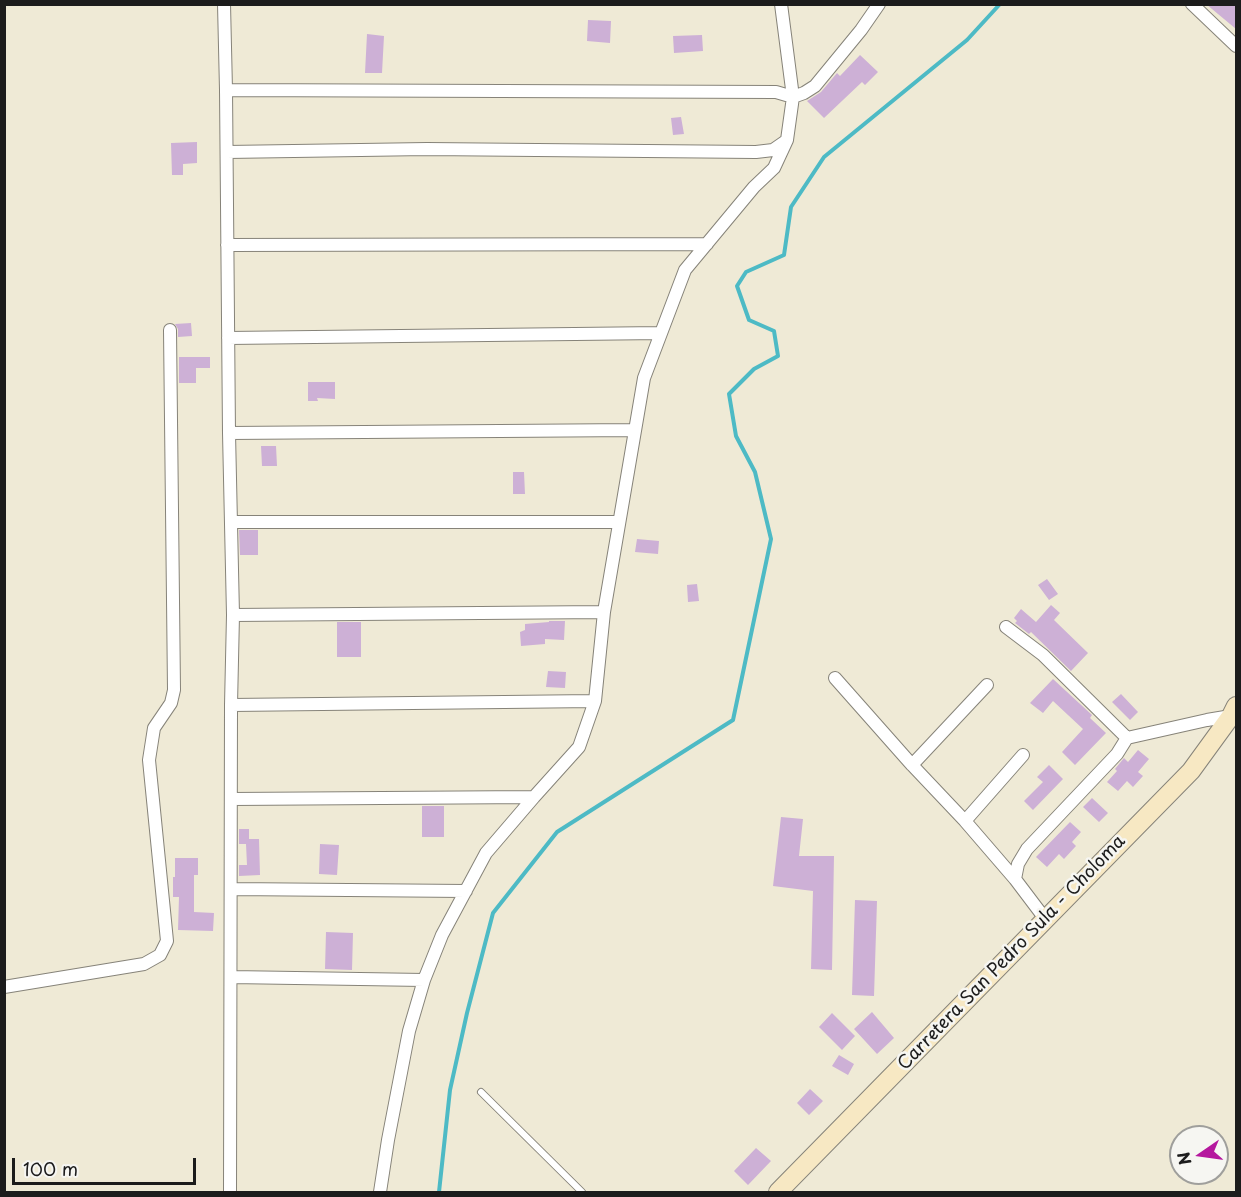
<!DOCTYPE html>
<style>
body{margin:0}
#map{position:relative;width:1241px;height:1197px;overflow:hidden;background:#efead6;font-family:"Playpen Sans",sans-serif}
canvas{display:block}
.frame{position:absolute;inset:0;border:6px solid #1c1c1c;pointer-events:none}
.north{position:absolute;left:1169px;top:1125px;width:60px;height:60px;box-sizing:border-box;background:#f6f6f2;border:2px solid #9f9f9c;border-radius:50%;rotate:257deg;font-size:16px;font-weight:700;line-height:24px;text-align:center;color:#1c1c1c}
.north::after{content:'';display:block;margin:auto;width:21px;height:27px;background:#b5179e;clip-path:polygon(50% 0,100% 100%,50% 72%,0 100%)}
.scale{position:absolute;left:12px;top:1158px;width:184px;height:27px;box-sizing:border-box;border:3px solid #1c1c1c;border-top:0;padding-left:8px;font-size:18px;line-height:21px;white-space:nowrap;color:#1c1c1c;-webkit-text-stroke:4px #f6f6f2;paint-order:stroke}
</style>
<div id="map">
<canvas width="1241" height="1197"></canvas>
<div class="frame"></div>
<div class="north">N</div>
<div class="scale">100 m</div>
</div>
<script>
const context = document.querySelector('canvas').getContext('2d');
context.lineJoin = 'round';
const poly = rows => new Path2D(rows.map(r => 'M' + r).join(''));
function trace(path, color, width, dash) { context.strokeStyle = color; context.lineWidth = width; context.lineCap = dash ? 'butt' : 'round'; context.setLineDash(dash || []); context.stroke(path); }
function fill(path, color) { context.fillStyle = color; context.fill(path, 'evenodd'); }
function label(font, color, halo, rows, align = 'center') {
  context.font = font + ' "Playpen Sans",sans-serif'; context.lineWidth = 5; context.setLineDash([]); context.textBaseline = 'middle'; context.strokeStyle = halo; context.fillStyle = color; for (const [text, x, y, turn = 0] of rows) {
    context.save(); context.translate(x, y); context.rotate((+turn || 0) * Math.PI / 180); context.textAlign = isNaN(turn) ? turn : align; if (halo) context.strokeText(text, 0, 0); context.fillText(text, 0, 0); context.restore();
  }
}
const stream = poly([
 [439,1192,450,1090,467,1013,493,913,557,832,733,720,771,539,755,472,736,436,729,394,754,369,778,356,774,331,749,320,737,286,746,272,784,255,791,207,824,157,967,40,1000,4]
]);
const building = poly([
 [1206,4,1236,4,1236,29],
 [588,20,611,21,610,43,587,41],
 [367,34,384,36,382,73,365,73],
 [702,35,703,51,674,53,673,36],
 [860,55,878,72,865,85,862,82,824,118,807,101,821,92,837,73,840,76],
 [681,117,684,134,673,135,671,118],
 [197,142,197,163,183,164,183,175,172,175,171,143],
 [191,323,192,336,178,337,178,329,175,324],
 [179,357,210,357,210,368,196,368,196,383,179,383],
 [308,382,335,382,335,399,317,398,318,401,308,401],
 [261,446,276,446,277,466,262,466],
 [513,472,524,472,525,494,513,494],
 [239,530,258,530,258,555,240,555],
 [637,539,659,541,658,554,635,552],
 [1047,579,1058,594,1049,600,1038,585],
 [697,584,699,601,688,602,687,585],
 [1051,605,1060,613,1054,620,1088,653,1071,671,1031,632,1029,634,1015,623,1017,621,1014,618,1021,609,1036,622],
 [549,621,565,621,564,640,545,639,545,644,521,646,520,632,525,630,525,624,549,622],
 [337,622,361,622,361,657,337,657],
 [548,671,566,672,565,688,546,687],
 [1053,679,1092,715,1090,718,1106,733,1075,765,1062,752,1083,729,1053,701,1043,713,1030,703],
 [1121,694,1138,712,1130,720,1112,702],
 [1138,750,1149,759,1138,772,1143,776,1133,787,1127,781,1118,791,1107,782,1117,771,1115,769,1124,758,1128,762],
 [1049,765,1063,779,1033,810,1024,801,1043,782,1037,777],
 [1092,798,1108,813,1099,822,1083,807],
 [422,806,444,806,444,837,422,837],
 [781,817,803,819,799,856,834,856,832,970,811,969,813,891,773,886],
 [1070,822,1081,832,1072,842,1076,846,1064,859,1059,854,1047,867,1036,857],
 [239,829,249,829,249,839,259,839,260,875,239,876,239,865,247,865,246,844,239,844],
 [320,844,339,845,337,875,319,874],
 [175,858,198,858,198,875,194,875,194,912,214,913,213,931,178,930,179,897,173,897,173,877,175,877],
 [855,900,877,901,874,996,852,995],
 [326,932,353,933,352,970,325,969],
 [872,1012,894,1038,877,1054,854,1029],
 [832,1013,855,1036,842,1050,819,1027],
 [839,1055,854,1064,848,1075,832,1066],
 [810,1089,823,1101,809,1115,797,1103],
 [756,1148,771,1161,748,1185,734,1171]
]);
const service = poly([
 [481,1092,582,1192]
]);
const minor = poly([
 [224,4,226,90,229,433,233,615,231,705,230,1192],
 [1192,4,1236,46],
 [226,90,776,92,793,97,781,4],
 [227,152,427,149,756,152,773,150,786,141],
 [227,245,707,244],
 [228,338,661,333],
 [229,433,635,430],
 [231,522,619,522],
 [233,615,604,612],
 [1006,627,1043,655,1127,738,1117,754,1027,849,1018,864,1015,879,1046,920],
 [835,678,912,765,965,821,1015,879],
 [231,705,595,701],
 [1127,738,1207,720,1231,716],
 [912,765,987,685],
 [231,799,534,797],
 [965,821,1023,755],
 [231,889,466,891],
 [231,977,424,980],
 [4,987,144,964,160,955,167,941,149,760,154,728,171,703,174,690,170,330],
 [380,1192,388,1140,409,1031,424,980,442,935,486,853,534,797,579,747,595,701,604,612,644,378,685,270,754,187,774,168,787,140,793,97,804,93,815,86,861,30,879,4]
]);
const secondary = poly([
 [778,1192,1191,771,1231,716,1236,706]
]);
const streetNames = [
 ["Carretera San Pedro Sula - Choloma",1012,953,-46]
];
trace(stream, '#4dbac5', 4);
fill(building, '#cdb0d6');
trace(service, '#868379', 8);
trace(minor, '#868379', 14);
trace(secondary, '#868379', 20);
trace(service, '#fff', 6);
trace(minor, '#fff', 12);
trace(secondary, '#f7e8c3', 18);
label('18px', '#1c1c1c', '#f6f6f2', streetNames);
</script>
